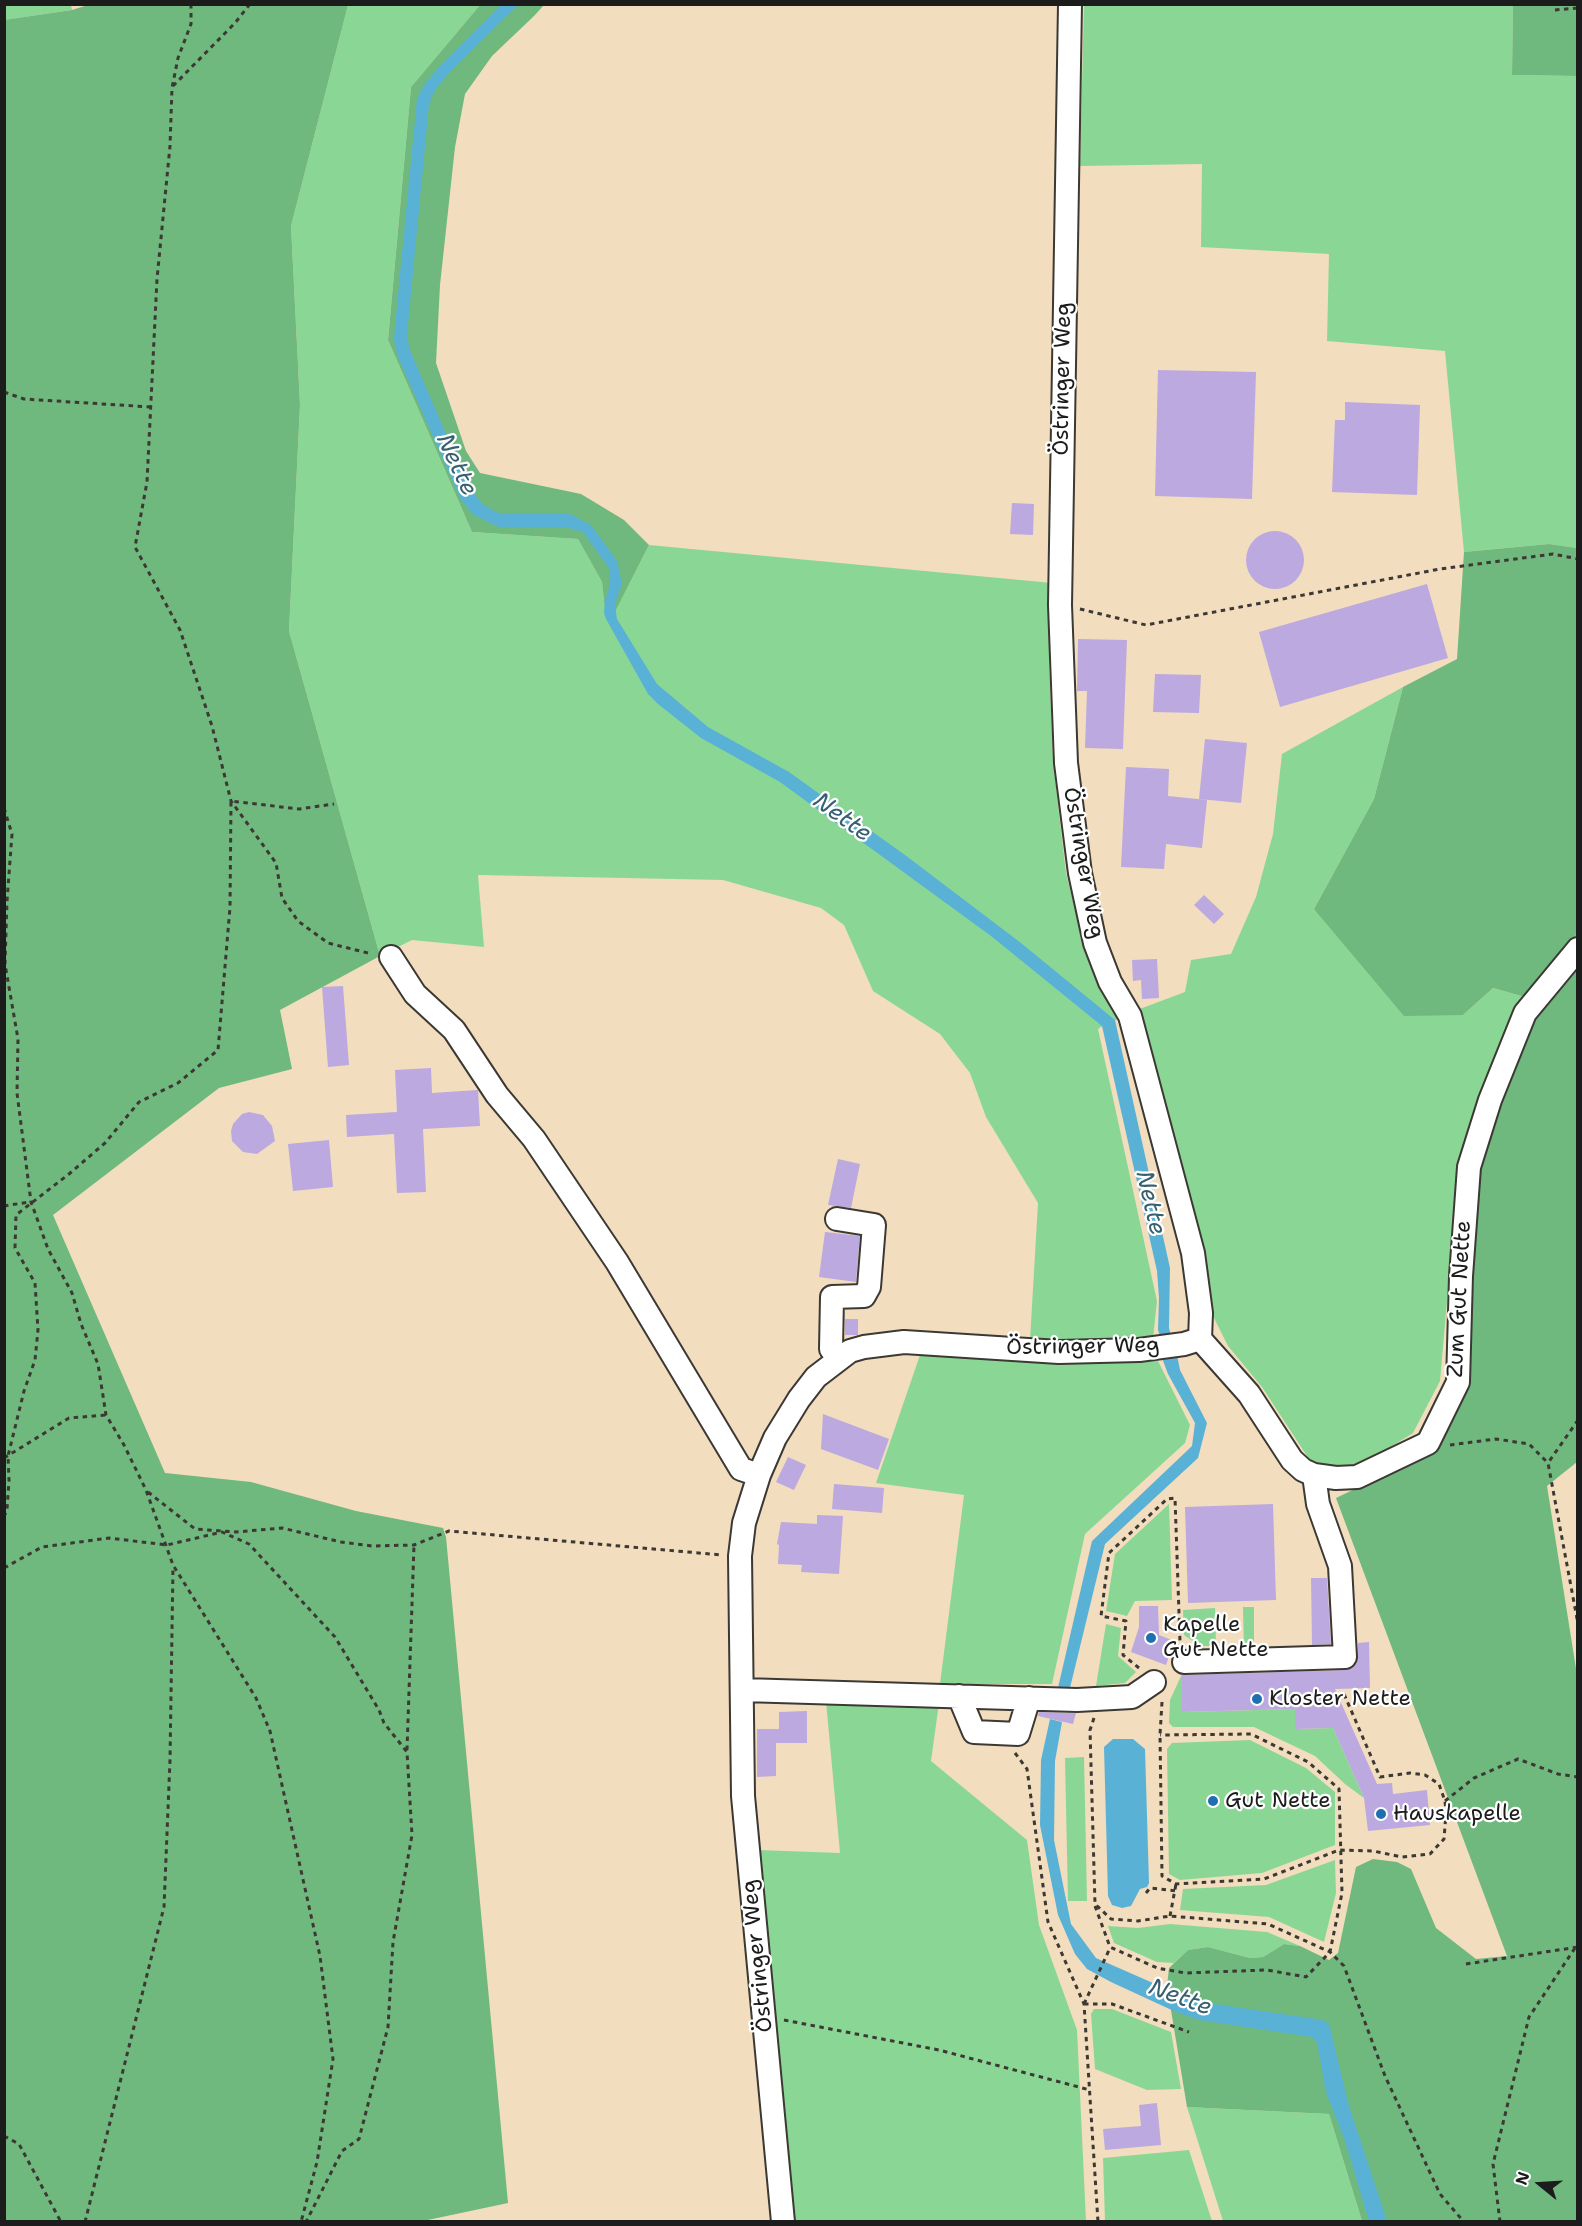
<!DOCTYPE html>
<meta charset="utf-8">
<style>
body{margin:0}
#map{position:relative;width:1582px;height:2226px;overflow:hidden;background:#f2ddbe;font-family:"Shantell Sans",sans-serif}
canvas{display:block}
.frame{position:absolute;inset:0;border:6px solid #1c1c1c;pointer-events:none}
.north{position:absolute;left:1510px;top:2154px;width:60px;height:60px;-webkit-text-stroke:4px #fff;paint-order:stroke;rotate:288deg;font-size:16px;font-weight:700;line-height:24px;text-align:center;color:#1c1c1c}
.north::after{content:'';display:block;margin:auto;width:21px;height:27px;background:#1c1c1c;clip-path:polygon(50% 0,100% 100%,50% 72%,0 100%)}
</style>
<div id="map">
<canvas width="1582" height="2226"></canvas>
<div class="frame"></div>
<div class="north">N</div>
</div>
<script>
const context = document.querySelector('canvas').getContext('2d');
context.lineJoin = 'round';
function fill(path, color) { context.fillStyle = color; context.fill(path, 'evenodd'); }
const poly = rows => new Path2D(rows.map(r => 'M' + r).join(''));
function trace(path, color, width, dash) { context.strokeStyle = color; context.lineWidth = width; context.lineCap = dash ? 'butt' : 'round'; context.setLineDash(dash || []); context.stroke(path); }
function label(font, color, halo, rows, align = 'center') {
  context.font = font + ' "Shantell Sans",sans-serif'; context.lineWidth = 4.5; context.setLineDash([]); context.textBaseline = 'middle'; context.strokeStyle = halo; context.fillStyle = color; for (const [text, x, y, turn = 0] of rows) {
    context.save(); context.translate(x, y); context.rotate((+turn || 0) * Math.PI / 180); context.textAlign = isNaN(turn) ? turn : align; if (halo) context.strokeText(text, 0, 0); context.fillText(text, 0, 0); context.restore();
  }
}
const green = poly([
 [4,5,71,5,72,10,5,20],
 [348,5,480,5,411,87,388,340,472,532,578,539,602,582,605,610,611,620,649,545,1052,583,1049,660,1053,761,1066,873,1085,947,1126,1017,1109,1022,1098,1029,1157,1301,1153,1338,1060,1341,1030,1340,1038,1203,986,1117,970,1073,940,1034,873,991,844,925,821,908,723,880,478,875,484,947,412,940,380,956,289,631,300,405,291,226],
 [1084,5,1513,5,1512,75,1577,76,1577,548,1549,544,1464,552,1445,351,1327,341,1329,254,1201,247,1202,164,1080,166],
 [1403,687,1374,799,1314,909,1463,1015,1493,988,1525,997,1459,1164,1440,1381,1413,1433,1360,1466,1338,1467,1318,1464,1309,1459,1262,1387,1228,1346,1211,1312,1137,1010,1185,992,1191,960,1231,954,1256,897,1273,834,1282,754],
 [920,1355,1056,1361,1158,1361,1190,1425,1185,1443,1085,1534,1052,1684,940,1684,964,1495,876,1483],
 [1169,1504,1172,1600,1135,1601,1127,1616,1106,1611,1115,1554],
 [1243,1607,1254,1607,1254,1651,1244,1651],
 [1215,1608,1216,1646,1200,1646,1184,1635,1183,1610],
 [1106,1624,1121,1628,1118,1656,1136,1672,1125,1683,1096,1686],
 [1182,1674,1183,1712,1295,1709,1295,1729,1333,1728,1364,1798,1345,1784,1315,1756,1254,1727,1173,1727,1169,1723,1170,1700],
 [826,1701,939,1703,931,1761,1027,1840,1039,1925,1077,2030,1086,2221,794,2221,758,1850,840,1853],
 [1250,1740,1306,1768,1335,1792,1335,1845,1262,1873,1180,1880,1169,1874,1167,1749,1172,1743],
 [1084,1757,1087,1901,1068,1901,1065,1758],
 [1335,1860,1336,1893,1324,1942,1269,1917,1180,1910,1183,1889,1266,1885],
 [1170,1924,1267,1932,1300,1946,1284,1944,1263,1957,1250,1958,1208,1947,1188,1950,1174,1963,1157,1962,1114,1943,1108,1926,1138,1928],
 [1094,2009,1112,2009,1171,2032,1181,2089,1147,2090,1095,2069,1091,2014],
 [1187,2107,1329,2114,1362,2221,1223,2221],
 [1189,2150,1212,2221,1105,2221,1103,2158]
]);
const forest = poly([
 [88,5,348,5,291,226,300,405,289,631,380,956,280,1010,292,1069,219,1088,53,1215,165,1473,251,1482,356,1511,443,1528,446,1537,508,2203,423,2221,5,2221,4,20,72,10],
 [480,5,544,5,534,16,492,56,465,94,455,147,440,285,436,363,466,451,480,473,581,494,624,520,649,545,611,620,605,610,602,582,578,539,472,532,388,340,411,87],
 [1513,5,1577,5,1577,76,1512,75],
 [1549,544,1577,548,1577,934,1525,997,1493,988,1463,1015,1404,1016,1314,909,1374,799,1403,687,1457,659,1464,552],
 [1577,963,1577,1462,1547,1486,1577,1675,1577,2221,1362,2221,1329,2114,1187,2107,1167,1986,1169,1968,1188,1950,1208,1947,1250,1958,1263,1957,1284,1944,1300,1946,1329,1960,1338,1953,1356,1867,1373,1859,1397,1862,1411,1869,1436,1928,1476,1959,1507,1956,1336,1498,1436,1450,1469,1385,1478,1170,1498,1102,1534,1015]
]);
const water = poly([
 [501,5,518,5,449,73,435,90,429,104,407,334,409,348,468,485,482,504,498,513,570,514,591,525,617,561,622,583,615,604,617,619,657,684,708,727,789,772,905,855,1021,943,1115,1020,1170,1268,1169,1328,1172,1340,1162,1342,1158,1330,1159,1298,1157,1271,1102,1026,991,936,780,782,701,738,658,704,648,694,606,619,604,613,605,600,609,588,609,568,583,532,569,528,499,527,474,515,461,500,398,357,394,340,395,326,417,99,424,85,440,66],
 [1177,1355,1180,1370,1207,1423,1198,1458,1105,1544,1069,1692,1057,1692,1092,1541,1192,1446,1195,1423,1168,1374,1162,1358],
 [1050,1719,1062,1722,1055,1761,1054,1840,1071,1924,1096,1958,1194,2001,1323,2020,1329,2024,1349,2106,1387,2221,1369,2221,1345,2141,1326,2092,1317,2043,1312,2037,1199,2020,1176,2012,1111,1982,1087,1969,1075,1954,1058,1915,1040,1825,1041,1760],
 [1113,1739,1133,1739,1145,1749,1149,1883,1147,1887,1140,1889,1131,1906,1122,1908,1112,1905,1108,1896,1104,1747]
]);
const building = poly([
 [1158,370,1256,372,1252,499,1155,496],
 [1345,402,1420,405,1417,495,1332,492,1335,420,1345,420],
 [1012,503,1034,504,1033,535,1010,534],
 '1246 560a29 29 0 1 1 58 0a29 29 0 1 1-58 0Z',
 [1427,584,1448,658,1280,707,1259,632],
 [1078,639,1127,640,1123,749,1085,748,1087,691,1077,691],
 [1155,674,1201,675,1199,713,1153,712],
 [1205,739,1247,743,1241,803,1199,799],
 [1126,767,1169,769,1168,796,1207,800,1202,848,1166,844,1164,869,1121,867],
 [1204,895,1224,914,1214,924,1194,905],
 [1157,959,1159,998,1142,999,1141,980,1133,981,1132,960],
 [343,986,349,1065,328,1067,322,987],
 [431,1068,432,1093,478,1090,480,1126,423,1129,426,1192,397,1193,394,1134,347,1137,346,1115,397,1112,395,1070],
 [249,1112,263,1115,272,1126,275,1141,257,1154,243,1152,232,1141,231,1131,233,1124,242,1114],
 [329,1140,333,1187,293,1191,288,1144],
 [838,1159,860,1164,851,1208,828,1205],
 [825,1232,860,1236,856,1282,819,1277],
 [845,1319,858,1319,858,1335,845,1335],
 [823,1414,889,1439,878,1470,821,1449],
 [788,1457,806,1465,794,1490,776,1482],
 [834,1484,884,1488,882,1513,832,1509],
 [1273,1504,1276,1600,1188,1603,1185,1507],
 [817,1515,843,1516,839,1574,801,1572,802,1565,778,1564,779,1545,777,1544,781,1522,817,1524],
 [1311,1578,1327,1578,1331,1644,1312,1645],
 [1139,1606,1158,1606,1159,1635,1174,1641,1166,1665,1131,1652,1139,1627],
 [1369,1642,1370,1688,1335,1689,1377,1784,1392,1783,1393,1794,1427,1790,1430,1825,1368,1831,1364,1798,1333,1728,1295,1729,1295,1709,1182,1712,1182,1675,1346,1670,1353,1668,1357,1663,1358,1643],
 [807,1711,807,1743,776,1743,776,1776,757,1777,757,1729,779,1729,779,1712],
 [1039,1712,1076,1713,1073,1724,1038,1716],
 [1157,2103,1161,2145,1105,2150,1103,2129,1141,2126,1139,2105]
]);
const path = poly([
 [191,4,191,24,178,58,172,88,170,146,157,279,147,482,135,547,180,630,212,726,231,801,276,863,282,898,298,921,328,943,372,954],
 [1555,10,1578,8],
 [173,86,235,23,250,4],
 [4,392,24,399,151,407],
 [1080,609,1146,625,1440,569,1553,554,1578,559],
 [4,808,12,834,7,901,5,964,18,1039,17,1093,31,1202,48,1249,72,1293,81,1324,98,1364,106,1415,124,1445,146,1490,173,1565,256,1698,270,1731,320,1956,333,2059,317,2162,301,2222],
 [4,1206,29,1202],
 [1578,1420,1548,1463,1578,1624],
 [1450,1445,1496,1439,1529,1444,1548,1463],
 [4,1458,69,1418,106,1415],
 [148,1492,195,1529,236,1532,282,1528,341,1542,372,1546,414,1545,449,1531,722,1555],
 [4,1517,7,1509,9,1481,8,1456,24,1391,35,1360,38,1330,35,1283,15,1248,16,1215,69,1174,105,1143,139,1102,178,1083,218,1050,230,907,231,801,299,809,334,804],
 [4,1568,42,1547,109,1538,167,1545,222,1532,249,1544,335,1637,379,1710,384,1723,407,1752,412,1835,393,1942,388,2027,359,2139,342,2151,306,2222],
 [1139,1668,1123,1655,1126,1621,1101,1616,1109,1553,1167,1499,1175,1498,1180,1642],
 [1162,1702,1160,1735,1162,1876,1176,1884,1264,1879,1339,1850,1373,1851,1402,1857,1430,1854,1444,1839,1446,1813,1445,1801,1439,1784,1425,1775,1410,1773,1380,1777,1344,1694],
 [1094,1718,1090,1730,1095,1904,1111,1919,1138,1921,1170,1916,1268,1924,1330,1952,1344,1966,1385,2076,1440,2194,1464,2222],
 [407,1750,414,1545],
 [1015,1753,1027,1769,1048,1922,1084,2004,1098,2222],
 [1445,1801,1474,1778,1518,1759,1558,1774,1578,1777],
 [1146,1893,1150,1888,1176,1891],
 [1095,1906,1110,1947,1157,1968,1185,1973,1267,1970,1306,1977,1330,1952,1342,1893,1339,1789,1308,1762,1251,1734,1160,1735],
 [1170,1916,1176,1884],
 [1466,1964,1578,1947],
 [1084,2004,1112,2004,1189,2032],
 [1084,2004,1110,1948],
 [784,2020,939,2050,1090,2090],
 [4,2136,19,2144,61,2222],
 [85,2222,164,1907,170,1760,173,1566],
 [1500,2222,1493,2164,1529,2017,1575,1948]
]);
const minor = poly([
 [1070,4,1060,605,1066,763,1080,873,1095,943,1110,982,1130,1016,1193,1253,1201,1313,1200,1339],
 [391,957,415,994,454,1030,497,1095,534,1139,617,1262,741,1469,759,1475],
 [837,1219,874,1225,869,1287,864,1296,832,1297,831,1349,838,1358],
 [1200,1339,1249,1394,1292,1460,1303,1470,1314,1475,1336,1478,1357,1477,1428,1443,1458,1382,1461,1276,1469,1167,1490,1100,1525,1013,1578,949],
 [1184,1662,1345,1657,1340,1566,1318,1504,1314,1475],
 [743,1690,1077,1700,1132,1697,1154,1682],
 [959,1696,974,1732,1018,1734,1029,1698],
 [783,2222,743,1796,740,1556,744,1523,759,1475,775,1438,799,1399,816,1377,850,1351,864,1347,904,1342,1059,1352,1139,1350,1184,1344,1200,1339]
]);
const markers = [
 [1151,1638,6,"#1f6fb2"],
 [1257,1699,6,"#1f6fb2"],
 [1213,1801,6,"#1f6fb2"],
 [1381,1814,6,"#1f6fb2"]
];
const streetNames = [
 ["Östringer Weg",1063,379,-89],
 ["Östringer Weg",1083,863,80],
 ["Zum Gut Nette",1460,1299,-87],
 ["Östringer Weg",1083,1347,-1],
 ["Östringer Weg",758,1956,-96]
];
const poiNames = [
 ["Kapelle",1163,1625],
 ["Gut Nette",1163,1650],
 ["Kloster Nette",1269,1699],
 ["Gut Nette",1225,1801],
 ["Hauskapelle",1393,1814]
];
const waterNames = [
 ["Nette",456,465,65],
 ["Nette",842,818,36],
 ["Nette",1150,1203,77],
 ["Nette",1180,1998,20]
];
fill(green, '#8ad795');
fill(forest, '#6fb87e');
fill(water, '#59b2d6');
fill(building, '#bba9df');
trace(minor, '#3c3934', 26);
trace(path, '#3c3934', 3, [4.5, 4.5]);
trace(minor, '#fff', 22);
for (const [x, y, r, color] of markers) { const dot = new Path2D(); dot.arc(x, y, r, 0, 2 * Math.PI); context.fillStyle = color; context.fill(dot); trace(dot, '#fff', 2); }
label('22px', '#1c1c1c', '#fff', streetNames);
label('22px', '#1c1c1c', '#fff', poiNames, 'left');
label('italic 24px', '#376070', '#fff', waterNames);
</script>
